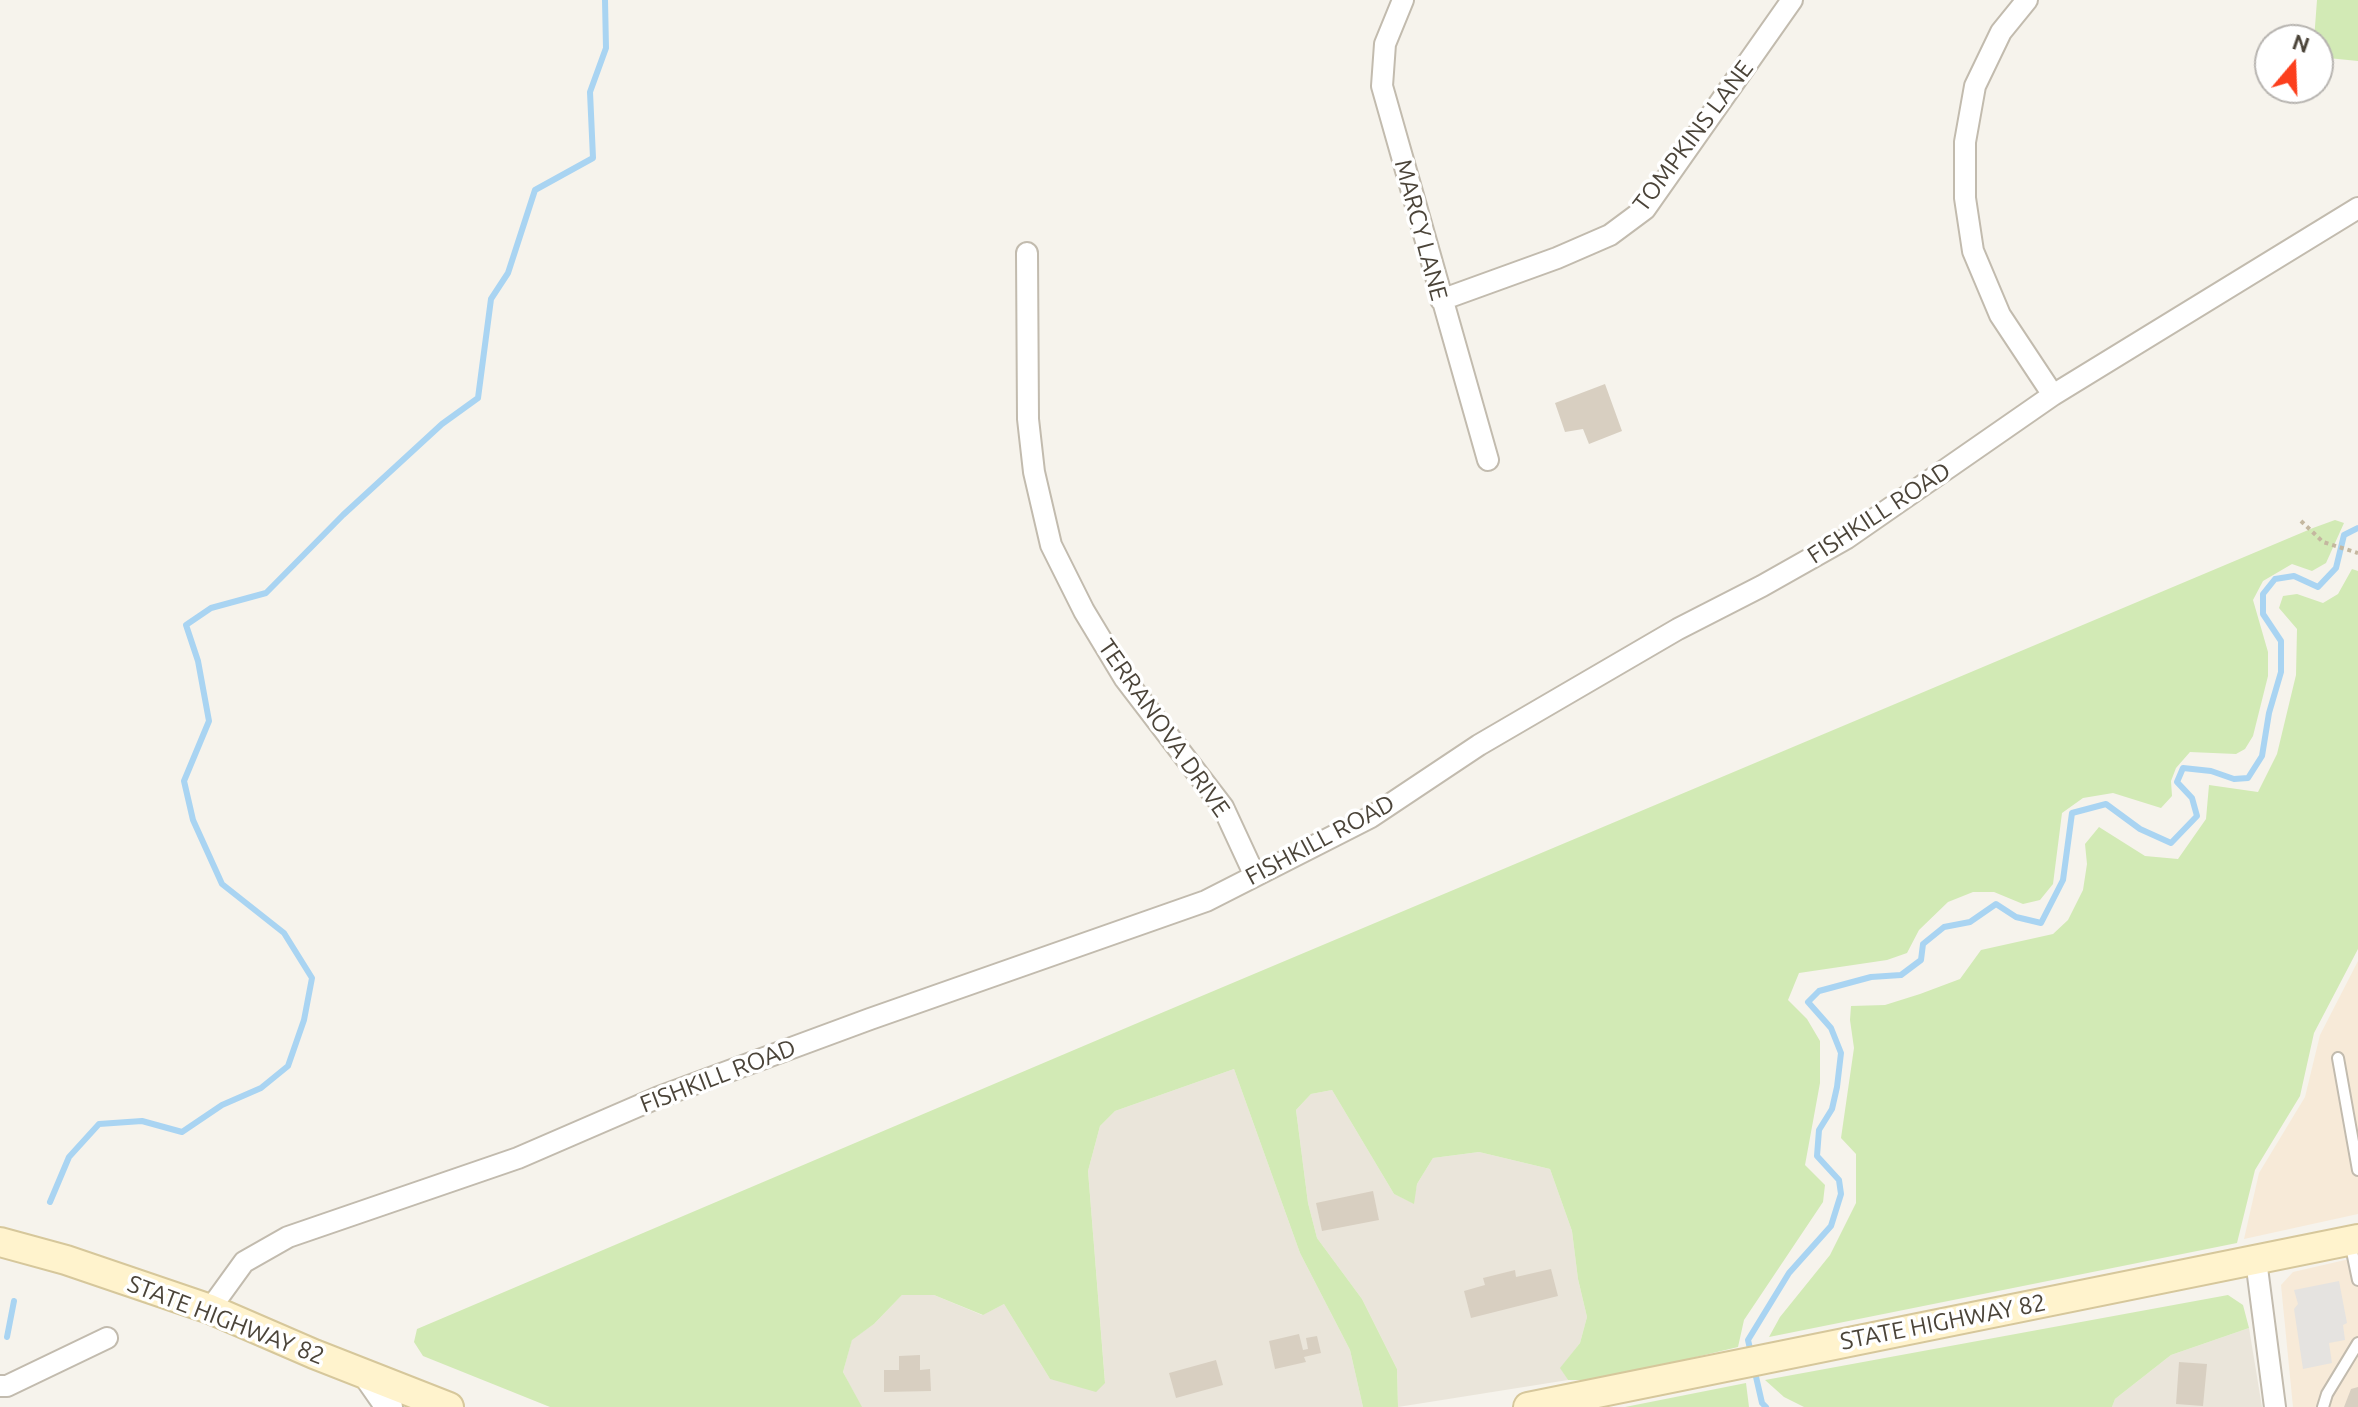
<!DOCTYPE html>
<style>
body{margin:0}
#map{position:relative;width:2358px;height:1407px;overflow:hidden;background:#f6f3ec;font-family:Ubuntu,sans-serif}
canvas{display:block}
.north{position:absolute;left:2254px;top:24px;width:80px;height:80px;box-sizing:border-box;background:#fff;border:2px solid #b7b4b0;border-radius:50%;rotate:19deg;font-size:22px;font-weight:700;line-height:32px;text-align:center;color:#4b4439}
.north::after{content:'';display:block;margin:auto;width:28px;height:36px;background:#fc3f1d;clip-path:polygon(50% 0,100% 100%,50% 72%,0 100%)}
</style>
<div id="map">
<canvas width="2358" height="1407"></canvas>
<div class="north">N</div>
</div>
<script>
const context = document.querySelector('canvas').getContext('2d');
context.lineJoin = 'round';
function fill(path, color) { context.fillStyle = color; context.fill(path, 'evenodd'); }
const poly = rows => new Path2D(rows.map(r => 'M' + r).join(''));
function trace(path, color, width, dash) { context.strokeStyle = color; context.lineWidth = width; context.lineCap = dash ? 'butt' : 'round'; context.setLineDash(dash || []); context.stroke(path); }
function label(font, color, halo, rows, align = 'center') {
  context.font = font + ' Ubuntu,sans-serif'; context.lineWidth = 7; context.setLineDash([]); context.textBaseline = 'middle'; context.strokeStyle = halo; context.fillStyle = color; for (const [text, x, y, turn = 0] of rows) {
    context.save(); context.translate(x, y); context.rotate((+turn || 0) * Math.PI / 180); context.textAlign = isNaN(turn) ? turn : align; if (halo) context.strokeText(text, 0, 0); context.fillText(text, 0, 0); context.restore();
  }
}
const residential = poly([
 [1234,1069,1300,1253,1350,1350,1363,1407,861,1407,843,1372,852,1339,874,1324,902,1295,934,1295,982,1315,1004,1304,1050,1379,1105,1382,1088,1171,1100,1126,1115,1111],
 [1332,1090,1394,1194,1413,1203,1417,1184,1433,1158,1479,1152,1550,1169,1572,1231,1578,1279,1587,1317,1580,1343,1561,1368,1568,1380,1398,1407,1397,1369,1362,1299,1317,1238,1308,1203,1296,1110,1311,1094],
 [2249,1328,2262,1407,2112,1407,2115,1399,2171,1355]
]);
const commercial = poly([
 [2358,961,2358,1214,2244,1239,2259,1173,2305,1097,2320,1035],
 [2358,1257,2358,1407,2293,1407,2281,1285,2293,1272]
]);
const green = poly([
 [2317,0,2358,0,2358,61,2318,57,2318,40,2314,40],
 [2335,520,2344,523,2326,563,2312,571,2292,564,2263,581,2253,600,2268,652,2268,676,2253,736,2245,749,2236,754,2190,752,2176,768,2171,781,2172,796,2161,808,2113,793,2083,798,2062,813,2053,884,2040,900,2023,904,1994,892,1973,892,1948,902,1919,930,1907,953,1887,960,1799,973,1788,1000,1807,1019,1820,1041,1820,1083,1805,1165,1825,1185,1823,1202,1744,1320,1738,1347,1600,1380,1568,1380,1560,1368,1580,1343,1587,1317,1578,1279,1572,1231,1550,1169,1479,1152,1433,1158,1417,1184,1414,1204,1394,1194,1332,1090,1311,1094,1296,1110,1308,1203,1317,1238,1362,1299,1397,1369,1398,1407,1363,1407,1350,1350,1300,1253,1234,1069,1115,1111,1100,1126,1088,1171,1105,1383,1096,1392,1050,1379,1004,1304,983,1315,934,1295,902,1295,874,1324,852,1340,843,1372,862,1407,550,1407,423,1356,414,1342,417,1329,1147,1019,2313,528],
 [2352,569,2358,571,2358,949,2314,1033,2300,1096,2255,1170,2237,1243,1769,1337,1780,1317,1830,1255,1856,1203,1856,1154,1841,1138,1854,1048,1850,1020,1851,1006,1885,1005,1920,994,1960,979,1981,950,2053,934,2068,920,2083,890,2087,864,2085,844,2099,827,2145,856,2178,859,2206,819,2209,785,2258,792,2277,754,2296,675,2297,629,2279,608,2283,596,2297,594,2323,603,2338,594],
 [2228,1295,2243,1305,2249,1328,2171,1355,2115,1399,2112,1407,1804,1407,1784,1397,1765,1380],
 [1746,1383,1749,1407,1625,1407]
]);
const parking = poly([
 [2339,1281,2347,1323,2343,1325,2345,1340,2329,1343,2332,1363,2303,1369,2294,1309,2298,1304,2294,1290]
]);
const stream = poly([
 [50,1202,69,1157,99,1124,142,1121,182,1132,222,1105,261,1088,288,1066,304,1020,312,978,284,933,222,884,193,820,184,781,209,721,198,661,186,625,211,608,266,593,343,515,442,424,478,398,491,299,508,273,535,190,593,158,590,92,606,48,605,0],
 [7,1337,14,1301],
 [1751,1353,1748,1340,1789,1273,1831,1226,1841,1194,1839,1180,1817,1156,1819,1130,1832,1109,1837,1087,1841,1053,1831,1028,1808,1002,1819,991,1871,977,1901,975,1921,960,1923,944,1944,927,1970,922,1996,904,2016,917,2041,923,2063,880,2072,813,2106,804,2140,829,2171,843,2197,816,2192,798,2177,782,2183,768,2211,771,2234,779,2248,778,2262,756,2269,713,2281,672,2281,641,2263,614,2263,594,2275,579,2294,576,2318,587,2336,568,2344,535,2358,528],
 [1754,1368,1762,1403,1766,1407]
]);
const building = poly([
 [1605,384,1622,431,1589,444,1583,429,1565,432,1555,403],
 [1373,1191,1379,1220,1322,1231,1316,1203],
 [1551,1269,1558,1296,1471,1318,1464,1291,1485,1285,1483,1278,1515,1270,1516,1277],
 [1299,1334,1303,1350,1308,1349,1306,1338,1317,1336,1321,1353,1304,1357,1306,1362,1275,1369,1269,1341],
 [920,1355,920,1370,930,1369,931,1391,884,1392,884,1370,899,1370,899,1356],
 [1216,1360,1223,1385,1176,1398,1169,1373],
 [2179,1362,2207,1364,2203,1406,2176,1404],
 [2358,1387,2358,1407,2344,1407,2351,1389]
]);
const path = poly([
 [2301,521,2323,542,2358,553]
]);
const service = poly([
 [2338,1058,2358,1170],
 [2350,1242,2358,1280],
 [2323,1407,2327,1394,2358,1343]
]);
const minor = poly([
 [1403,0,1385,44,1382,86,1488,460],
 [2027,0,2001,32,1975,86,1965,142,1965,198,1973,251,2000,315,2053,395],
 [1027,253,1028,419,1034,472,1051,545,1084,611,1125,679,1223,807,1255,876],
 [1441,300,1557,258,1610,235,1645,209,1792,0],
 [2256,1260,2275,1407],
 [210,1309,244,1262,288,1237,518,1158,659,1097,870,1019,1206,901,1371,817,1479,745,1678,629,1762,586,1847,538,2053,395,2358,208],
 [0,1386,7,1386,107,1338]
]);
const tertiary = poly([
 [366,1374,389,1407]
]);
const secondary = poly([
 [0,1242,66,1260,210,1309,314,1354,449,1407],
 [1528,1407,2358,1239]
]);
const streetNames = [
 ["TOMPKINS LANE",1693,136,-53],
 ["MARCY LANE",1421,230,75],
 ["FISHKILL ROAD",1879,513,-33],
 ["TERRANOVA DRIVE",1164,728,55],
 ["FISHKILL ROAD",1320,840,-28],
 ["FISHKILL ROAD",718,1076,-21],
 ["STATE HIGHWAY 82",226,1320,21],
 ["STATE HIGHWAY 82",1943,1322,-11]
];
fill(residential, '#eae5da');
fill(commercial, '#f7ead8');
fill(green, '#d2eab5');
fill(parking, '#e5e3e0');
trace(stream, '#a9d4f2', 6);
fill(building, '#d8cfc1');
trace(service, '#c2bbae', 14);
trace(minor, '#c2bbae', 24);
trace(tertiary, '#c2bbae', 30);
trace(secondary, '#d6c79b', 32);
trace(path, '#c4b79f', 4, [4, 4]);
trace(service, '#fff', 10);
trace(minor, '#fff', 20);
trace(tertiary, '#fff', 26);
trace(secondary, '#fff3cd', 28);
label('24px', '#4b4439', '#fff', streetNames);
</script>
